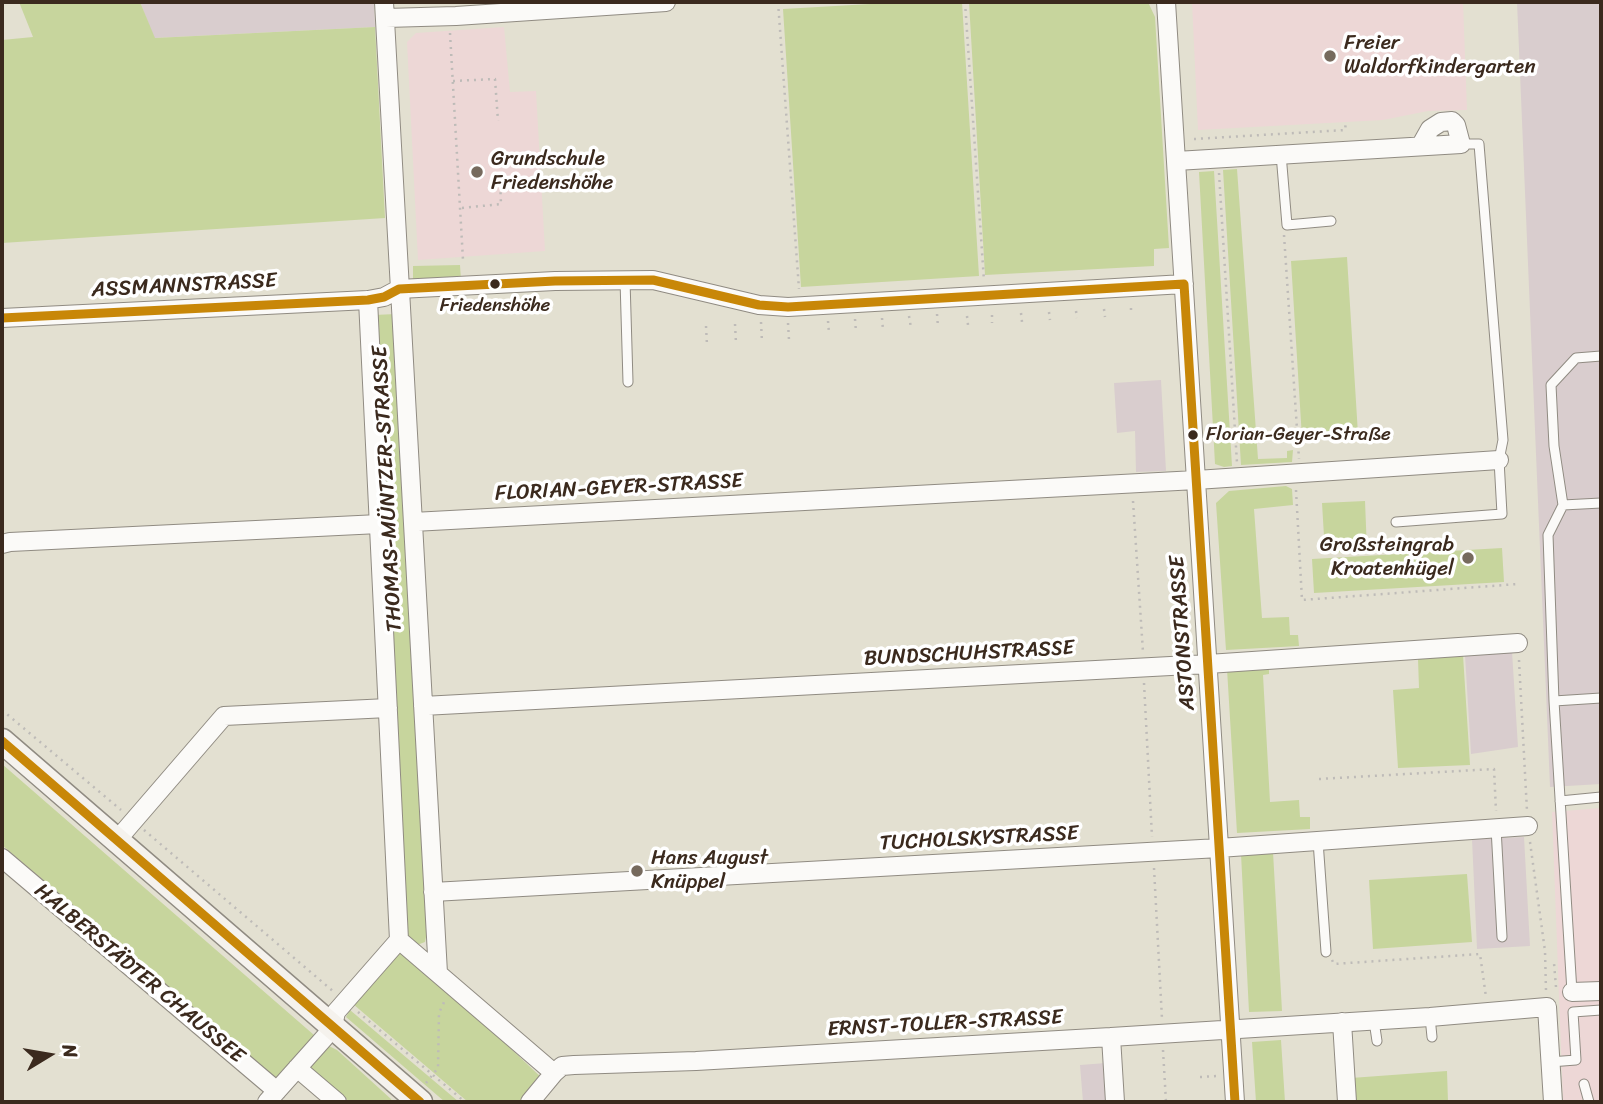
<!DOCTYPE html>
<meta charset="utf-8">
<style>
body{margin:0}
#map{position:relative;width:1603px;height:1104px;overflow:hidden;background:#e3e0d1;font-family:Sriracha,sans-serif}
canvas{display:block}
.frame{position:absolute;inset:0;border:4px solid #3b2a1e;pointer-events:none}
.north{position:absolute;left:14px;top:1020px;width:70px;height:70px;-webkit-text-stroke:5px #fff;paint-order:stroke;rotate:79deg;font-size:19px;font-weight:700;line-height:28px;text-align:center;color:#3b2a1e}
.north::after{content:'';display:block;margin:auto;width:24px;height:32px;background:#3b2a1e;clip-path:polygon(50% 0,100% 100%,50% 72%,0 100%)}
</style>
<div id="map">
<canvas width="1603" height="1104"></canvas>
<div class="frame"></div>
<div class="north">N</div>
</div>
<script>
const context = document.querySelector('canvas').getContext('2d');
context.lineJoin = 'round';
function fill(path, color) { context.fillStyle = color; context.fill(path, 'evenodd'); }
const poly = rows => new Path2D(rows.map(r => 'M' + r).join(''));
function trace(path, color, width, dash) { context.strokeStyle = color; context.lineWidth = width; context.lineCap = dash ? 'butt' : 'round'; context.setLineDash(dash || []); context.stroke(path); }
function label(font, color, halo, rows, align = 'center') {
  context.font = font + ' Sriracha,sans-serif'; context.lineWidth = 7; context.setLineDash([]); context.textBaseline = 'middle'; context.strokeStyle = halo; context.fillStyle = color; for (const [text, x, y, turn = 0] of rows) {
    context.save(); context.translate(x, y); context.rotate((+turn || 0) * Math.PI / 180); context.textAlign = isNaN(turn) ? turn : align; if (halo) context.strokeText(text, 0, 0); context.fillText(text, 0, 0); context.restore();
  }
}
const built = poly([
 [1192,2,1463,2,1467,110,1428,111,1383,120,1198,130],
 [504,27,510,92,536,91,545,251,418,260,407,42,416,33],
 [1601,808,1601,1102,1563,1102,1552,812]
]);
const industrial = poly([
 [140,2,374,2,375,27,154,38],
 [1517,2,1601,2,1601,784,1550,787],
 [1161,380,1166,471,1136,472,1135,431,1117,433,1114,383],
 [1512,651,1518,747,1471,754,1465,655],
 [1524,837,1530,946,1477,949,1472,839],
 [1106,1063,1108,1102,1083,1102,1080,1065]
]);
const green = poly([
 [19,2,140,2,155,38,375,27,385,218,2,243,2,40,33,37],
 [905,2,962,2,979,276,801,287,783,9],
 [969,2,1148,2,1155,17,1169,248,1154,249,1154,266,985,275],
 [1237,169,1258,459,1287,458,1287,451,1293,450,1292,462,1241,465,1223,170],
 [1214,171,1232,466,1224,467,1215,464,1199,172],
 [1347,257,1358,434,1302,438,1291,261],
 [460,265,461,280,419,281,413,279,413,266],
 [396,314,427,932,425,942,417,945,410,940,405,933,374,315],
 [1286,486,1292,489,1293,505,1254,509,1262,618,1289,617,1290,635,1298,635,1299,646,1226,650,1216,503,1229,491],
 [1365,501,1367,551,1325,553,1322,503],
 [1502,548,1504,582,1314,593,1312,559],
 [1463,655,1470,765,1398,768,1393,690,1419,688,1418,659],
 [1269,667,1269,674,1263,675,1270,802,1299,800,1300,817,1310,817,1310,829,1237,833,1227,669],
 [2,764,314,1035,277,1079,2,845],
 [1273,852,1282,1011,1249,1012,1241,854],
 [1467,874,1472,942,1373,949,1369,880],
 [402,946,544,1080,524,1102,468,1102,353,1004],
 [350,1010,459,1102,445,1102,346,1017],
 [1281,1040,1285,1102,1256,1102,1252,1042],
 [329,1046,337,1050,391,1099,392,1102,350,1102,309,1068],
 [1447,1071,1448,1102,1352,1102,1351,1078]
]);
const path = poly([
 [778,2,799,289],
 [965,2,984,281],
 [450,33,463,260],
 [453,81,495,79,498,121],
 [1194,139,1345,130,1346,121],
 [1219,173,1237,463],
 [462,208,501,204,500,180],
 [1284,235,1299,459],
 [1131,308,1131,315],
 [1104,309,1105,317],
 [1076,311,1077,318],
 [1049,312,1050,320],
 [1021,313,1022,322],
 [937,314,938,327],
 [992,315,992,323],
 [909,316,911,328],
 [967,316,968,325],
 [882,318,883,330],
 [855,319,856,332],
 [828,321,829,333],
 [761,322,762,342],
 [788,323,789,340],
 [735,324,736,343],
 [706,326,707,345],
 [1296,490,1302,600,1518,584],
 [1133,501,1143,652],
 [1519,660,1527,811],
 [1144,683,1152,837],
 [2,710,121,810],
 [1319,779,1494,769,1496,811],
 [144,830,334,992],
 [1530,842,1545,951,1546,991],
 [1154,868,1162,1019],
 [1332,960,1334,964,1480,954,1486,997],
 [1556,987,1554,963,1557,963],
 [358,1012,465,1102],
 [1163,1050,1166,1102],
 [1200,1077,1218,1076],
 [426,1083,438,1068,439,1013,445,1000]
]);
const lane = poly([
 [1281,154,1287,225,1331,221],
 [625,280,628,382],
 [1601,356,1576,358,1551,385,1554,446,1563,505,1601,503],
 [1563,505,1548,535,1554,701,1601,698],
 [1396,522,1502,514,1499,460,1503,440,1479,144,1461,144],
 [1554,701,1572,992],
 [1560,801,1601,797],
 [1496,828,1502,937],
 [1318,841,1326,952],
 [1430,1017,1432,1037],
 [1374,1021,1377,1041],
 [1550,1062,1576,1060,1573,1012,1601,1010],
 [1584,1084,1589,1102]
]);
const street = poly([
 [384,2,438,973],
 [1166,2,1235,1102],
 [386,18,456,16,666,2],
 [1176,161,1461,144,1456,125,1452,121,1441,122,1430,129,1421,145],
 [368,300,399,940],
 [2,318,368,300,384,297,399,289,555,281,653,280,759,305,788,307,1184,284],
 [413,522,1196,480,1499,460],
 [2,544,10,542,379,524],
 [423,706,1208,664,1518,643],
 [117,840,224,716,388,708],
 [2,858,277,1091],
 [433,892,1219,848,1528,826],
 [399,940,554,1073],
 [1572,992,1601,991],
 [1342,1022,1347,1102],
 [1111,1037,1115,1102],
 [297,1068,337,1102],
 [267,1102,325,1037,333,1026,336,1012,399,940],
 [530,1102,554,1073,562,1066,574,1065,696,1061,1111,1037,1430,1017,1547,1007,1553,1102]
]);
const secondary = poly([
 [2,741,420,1102]
]);
const bus1 = poly([
 [2,318,368,300,384,297,399,289,555,281,653,280,759,305,788,307,1184,284,1235,1102],
 [2,741,420,1102]
]);
const markers = [
 [1330,56,7,"#766a5d"],
 [477,172,7,"#766a5d"],
 [495,284,6,"#3b2a1e"],
 [1193,435,6,"#3b2a1e"],
 [1468,558,7,"#766a5d"],
 [637,871,7,"#766a5d"]
];
const busNames = [
 ["Friedenshöhe",495,306],
 ["Florian-Geyer-Straße",1206,435,"left"]
];
const poiNames = [
 ["Freier",1344,44],
 ["Waldorfkindergarten",1344,68],
 ["Grundschule",491,160],
 ["Friedenshöhe",491,184],
 ["Großsteingrab",1454,546,"right"],
 ["Kroatenhügel",1454,570,"right"],
 ["Hans August",651,859],
 ["Knüppel",651,883]
];
const streetNames = [
 ["ASSMANNSTRASSE",184,286,-3],
 ["FLORIAN-GEYER-STRASSE",619,488,-3],
 ["THOMAS-MÜNTZER-STRASSE",388,489,-93],
 ["ASTONSTRASSE",1183,633,-94],
 ["BUNDSCHUHSTRASSE",969,654,-3],
 ["TUCHOLSKYSTRASSE",979,839,-3],
 ["HALBERSTÄDTER CHAUSSEE",139,974,40],
 ["ERNST-TOLLER-STRASSE",945,1024,-3]
];
fill(built, '#edd7d6');
fill(industrial, '#d9cdce');
fill(green, '#c7d59d');
trace(lane, '#908b82', 11);
trace(street, '#908b82', 20);
trace(secondary, '#908b82', 27);
trace(path, '#bebbb8', 2.5, [2, 5]);
trace(lane, '#fbfaf8', 9);
trace(street, '#fbfaf8', 18);
trace(secondary, '#f5f2ed', 24);
trace(bus1, '#c88708', 9);
for (const [x, y, r, color] of markers) { const dot = new Path2D(); dot.arc(x, y, r, 0, 2 * Math.PI); context.fillStyle = color; context.fill(dot); trace(dot, '#fff', 2.5); }
label('19px', '#3b2a1e', '#fff', busNames);
label('21px', '#3b2a1e', '#fff', poiNames, 'left');
label('21px', '#3b2a1e', '#fff', streetNames);
</script>
